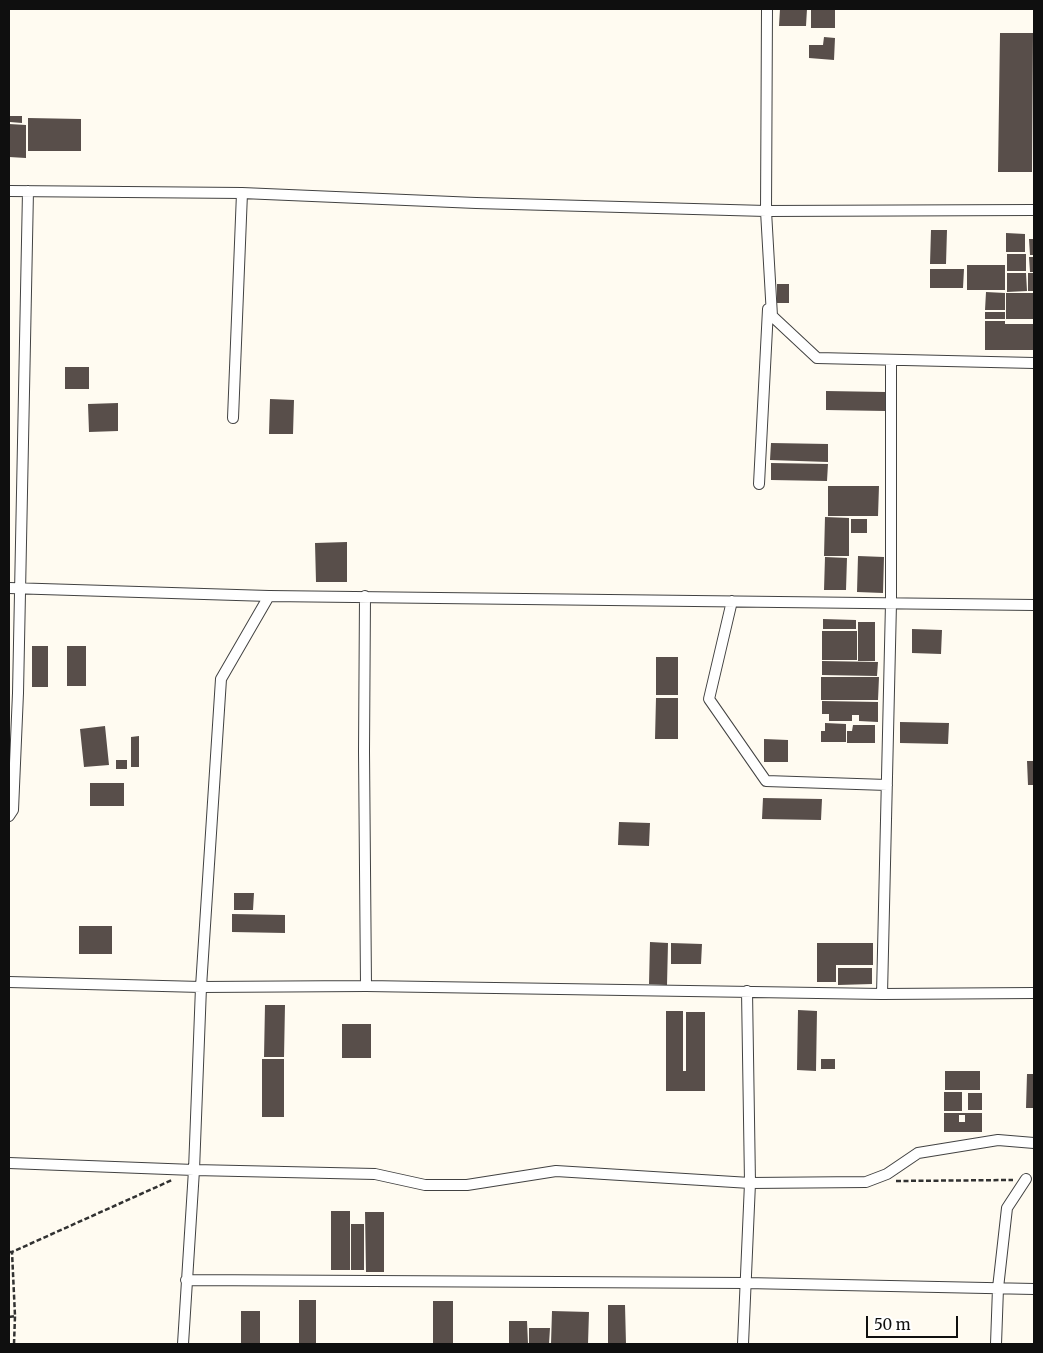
<!DOCTYPE html>
<style>
body{margin:0}
#map{position:relative;width:1043px;height:1353px;overflow:hidden;background:#fffbf1;font-family:Merriweather,serif}
canvas{display:block}
.frame{position:absolute;inset:0;border:10px solid #0f0f0f;pointer-events:none}
.scale{position:absolute;left:866px;top:1316px;width:92px;height:22px;box-sizing:border-box;border:2px solid #0f0f0f;border-top:0;padding-left:6px;font-size:15px;line-height:18px;white-space:nowrap;color:#0f0f0f;-webkit-text-stroke:4px #fff;paint-order:stroke}
</style>
<div id="map">
<canvas width="1043" height="1353"></canvas>
<div class="frame"></div>
<div class="scale">50 m</div>
</div>
<script>
const context = document.querySelector('canvas').getContext('2d');
context.lineJoin = 'round';
function fill(path, color) { context.fillStyle = color; context.fill(path, 'evenodd'); }
const poly = rows => new Path2D(rows.map(r => 'M' + r).join(''));
function trace(path, color, width, dash) { context.strokeStyle = color; context.lineWidth = width; context.lineCap = dash ? 'butt' : 'round'; context.setLineDash(dash || []); context.stroke(path); }
const building = poly([
 [780,9,807,9,806,26,779,26],
 [811,9,835,9,835,28,811,28],
 [1000,33,1033,33,1032,172,998,172],
 [824,37,835,38,834,60,809,58,809,45,823,45],
 [10,116,22,116,22,123,10,122],
 [28,118,81,119,81,151,28,151],
 [9,124,26,125,26,158,9,157],
 [931,230,947,230,946,264,930,264],
 [1006,233,1025,234,1025,252,1006,252],
 [1029,239,1034,239,1034,255,1030,255],
 [1007,254,1026,254,1026,271,1007,271],
 [1029,257,1034,257,1034,272,1030,272],
 [967,265,1005,265,1005,290,967,290],
 [930,269,964,269,963,288,930,288],
 [1007,273,1026,273,1027,291,1007,292],
 [1028,273,1034,273,1034,291,1028,291],
 [777,284,789,284,789,303,777,303],
 [986,292,1005,293,1005,310,985,310],
 [1006,293,1034,293,1034,319,1006,319],
 [985,312,1005,312,1005,319,985,319],
 [985,321,1005,321,1005,324,1034,324,1034,350,985,350],
 [65,367,89,367,89,389,65,389],
 [826,391,886,392,886,411,826,410],
 [270,399,294,400,293,434,269,434],
 [118,403,118,431,89,432,88,404],
 [771,443,828,444,828,462,770,460],
 [771,463,828,464,827,481,771,480],
 [828,486,879,486,878,516,828,516],
 [825,517,849,518,849,556,824,556],
 [851,519,867,519,867,533,851,533],
 [347,542,347,582,316,582,315,543],
 [858,556,884,557,883,593,857,592],
 [825,557,847,558,846,590,824,590],
 [823,619,856,620,856,629,823,629],
 [858,622,875,622,875,661,858,661],
 [912,629,942,630,941,654,912,653],
 [822,631,857,631,857,660,822,660],
 [32,646,48,646,48,687,32,687],
 [67,646,86,646,86,686,67,686],
 [656,657,678,657,678,695,656,695],
 [822,661,878,662,877,676,822,675],
 [821,677,879,677,878,700,821,700],
 [656,698,678,698,678,739,655,739],
 [822,701,878,702,878,722,859,721,859,715,852,715,852,709,852,721,829,721,829,714,822,714],
 [900,722,949,723,948,744,900,743],
 [825,723,846,724,846,742,821,742,821,731,825,731],
 [853,725,875,725,875,743,847,743,847,731,852,731],
 [105,726,109,765,84,767,80,729],
 [139,736,139,767,131,767,131,737],
 [764,739,788,740,788,762,764,762],
 [116,760,127,760,127,769,116,769],
 [1027,761,1034,761,1034,785,1028,785],
 [90,783,124,783,124,806,90,806],
 [763,798,822,799,821,820,762,819],
 [619,822,650,823,649,846,618,845],
 [234,893,254,893,253,910,234,910],
 [232,914,285,915,285,933,232,932],
 [79,926,112,926,112,954,79,954],
 [650,942,668,943,667,985,649,984],
 [671,943,702,944,701,964,671,964],
 [817,943,873,943,873,965,836,965,836,982,817,982],
 [838,968,872,968,872,984,838,985],
 [265,1005,285,1005,284,1057,264,1057],
 [798,1010,817,1011,816,1071,797,1070],
 [666,1011,683,1011,683,1071,686,1071,686,1012,705,1012,705,1091,666,1091],
 [342,1024,371,1024,371,1058,342,1058],
 [262,1059,284,1059,284,1117,262,1117],
 [821,1059,835,1059,835,1069,821,1069],
 [945,1071,980,1071,980,1090,945,1090],
 [1027,1074,1034,1074,1034,1108,1026,1108],
 [944,1092,962,1092,962,1111,944,1111],
 [968,1093,982,1093,982,1110,968,1110],
 [944,1113,982,1113,982,1132,944,1132],
 [959,1115,965,1115,965,1122,959,1122],
 [331,1211,350,1211,350,1270,331,1270],
 [365,1212,384,1212,384,1272,366,1272],
 [351,1224,364,1224,364,1270,351,1270],
 [299,1300,316,1300,316,1344,299,1344],
 [433,1301,453,1301,453,1344,433,1344],
 [608,1305,625,1305,626,1344,608,1344],
 [241,1311,260,1311,260,1344,241,1344],
 [552,1311,589,1312,588,1344,551,1344],
 [509,1321,527,1321,528,1344,509,1344],
 [529,1328,550,1328,549,1344,529,1344]
]);
const path = poly([
 [896,1181,1013,1180],
 [9,1252,12,1252,172,1180],
 [9,1317,15,1316,12,1252],
 [14,1344,15,1316]
]);
const minor = poly([
 [767,9,766,211,772,316,817,358,1034,363],
 [9,191,242,193,476,203,766,211,1034,210],
 [233,418,242,193],
 [759,484,768,309],
 [9,588,269,596,1034,605],
 [365,596,364,751,366,986],
 [732,601,709,699,766,781,887,785],
 [9,816,13,810,18,693,28,191],
 [9,982,201,987,366,986,882,994,1034,993],
 [882,994,891,603,891,360],
 [9,1163,194,1170,375,1174,425,1185,467,1185,556,1171,750,1183,866,1182,887,1174,918,1153,998,1140,1034,1143],
 [186,1280,746,1283,1034,1289],
 [183,1344,194,1170,201,987,221,679,269,596],
 [743,1344,750,1183,747,991],
 [996,1344,998,1288,1007,1208,1026,1179]
]);
fill(building, '#584e4a');
trace(minor, '#424242', 12);
trace(path, '#313131', 2.5, [5, 2.5]);
trace(minor, '#fff', 10);
</script>
